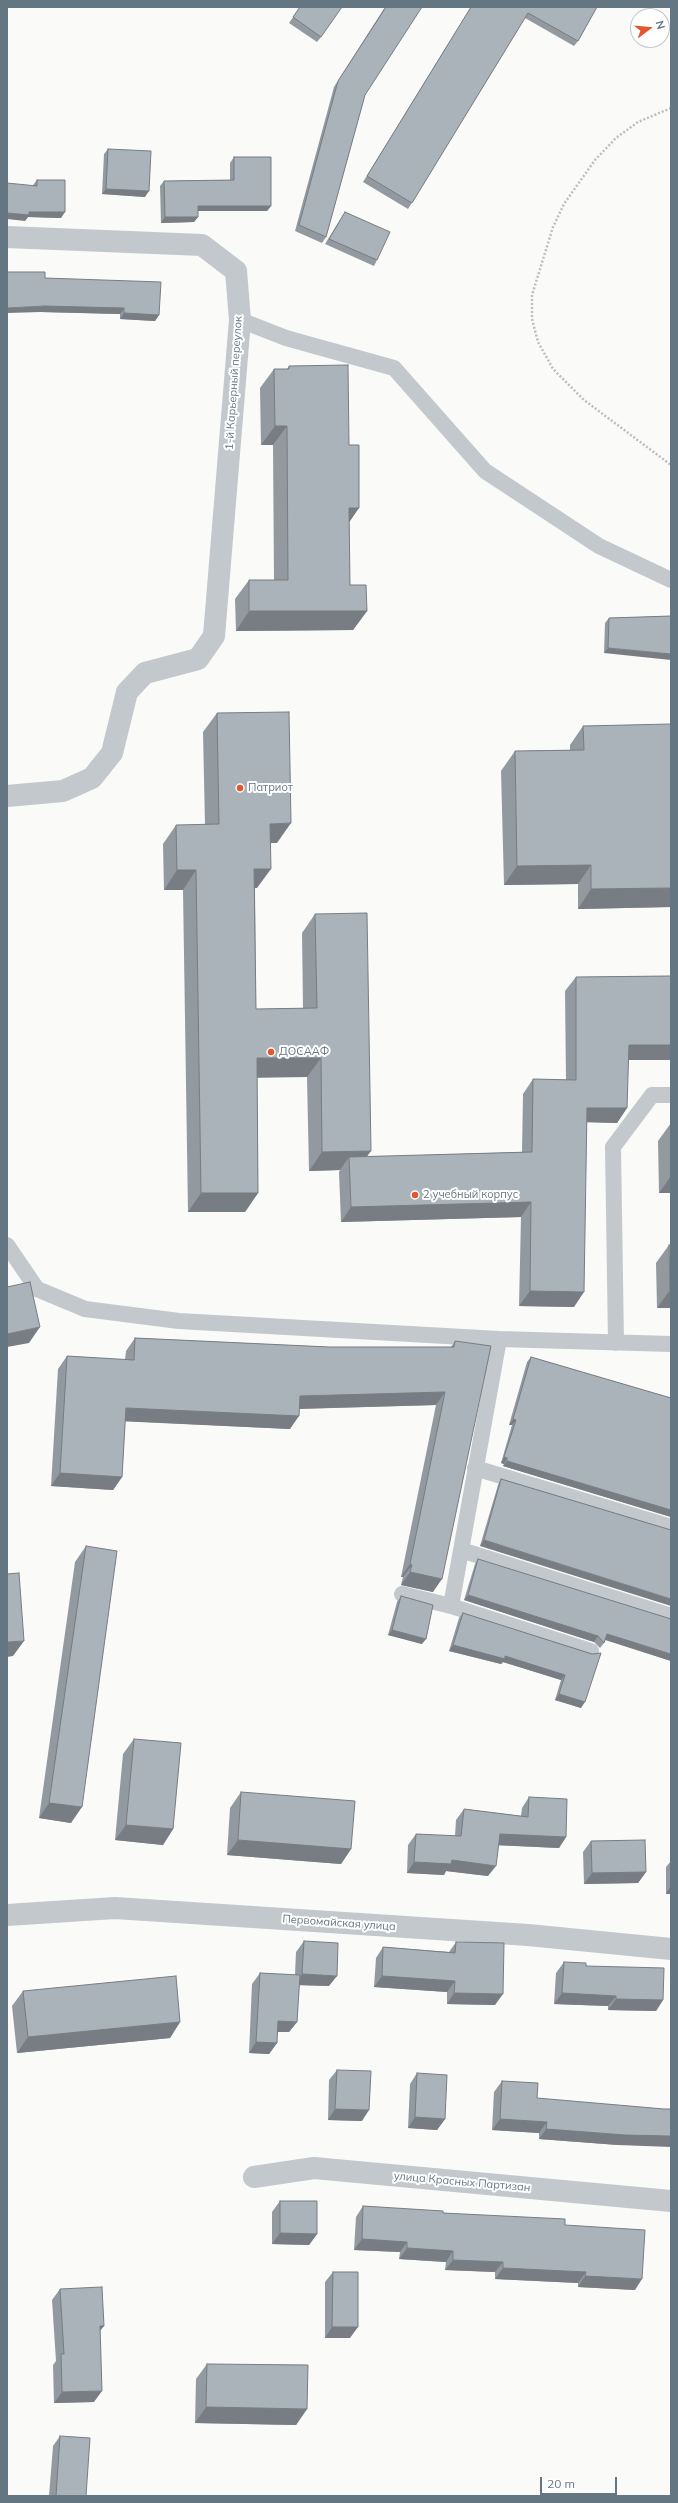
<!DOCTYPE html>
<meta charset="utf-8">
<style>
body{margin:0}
#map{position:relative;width:678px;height:2503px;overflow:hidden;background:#fafaf8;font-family:Mulish,sans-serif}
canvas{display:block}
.frame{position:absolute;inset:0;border:8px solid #657683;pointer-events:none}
.north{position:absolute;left:630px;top:8px;width:40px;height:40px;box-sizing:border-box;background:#fff;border:1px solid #c1c8cd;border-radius:50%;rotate:74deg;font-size:11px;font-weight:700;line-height:16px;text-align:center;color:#657683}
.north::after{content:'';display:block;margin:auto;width:14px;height:18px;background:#e4572e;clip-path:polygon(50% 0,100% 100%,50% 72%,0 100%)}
.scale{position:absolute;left:540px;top:2477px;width:77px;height:18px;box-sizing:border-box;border:2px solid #657683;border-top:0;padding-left:5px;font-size:12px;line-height:14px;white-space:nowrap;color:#657683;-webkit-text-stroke:3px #fff;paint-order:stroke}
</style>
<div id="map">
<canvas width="678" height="2503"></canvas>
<div class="frame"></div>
<div class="north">N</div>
<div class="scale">20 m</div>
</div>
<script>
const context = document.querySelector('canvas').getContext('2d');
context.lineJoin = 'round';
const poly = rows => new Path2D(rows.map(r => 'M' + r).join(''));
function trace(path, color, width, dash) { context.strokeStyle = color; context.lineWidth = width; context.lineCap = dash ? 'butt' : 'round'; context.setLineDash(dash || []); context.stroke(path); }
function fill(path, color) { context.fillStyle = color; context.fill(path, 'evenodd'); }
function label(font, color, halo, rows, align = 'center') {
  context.font = font + ' Mulish,sans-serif'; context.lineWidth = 4; context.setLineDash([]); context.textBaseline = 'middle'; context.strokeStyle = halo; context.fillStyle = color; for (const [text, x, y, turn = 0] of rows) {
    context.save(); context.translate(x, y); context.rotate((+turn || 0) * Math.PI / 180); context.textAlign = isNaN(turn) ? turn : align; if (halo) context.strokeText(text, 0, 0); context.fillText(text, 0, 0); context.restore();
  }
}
const path = poly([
 [671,108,638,122,616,138,595,160,564,204,553,227,532,295,532,319,538,342,553,369,584,400,671,465]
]);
const service = poly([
 [240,320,286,338,394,368,485,471,599,546,671,580],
 [7,1245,37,1289,85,1309,179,1321,499,1339,671,1344],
 [616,1343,613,1147,652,1095,671,1095],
 [475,1468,671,1527],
 [461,1550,671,1616],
 [402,1594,451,1606,499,1339],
 [451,1606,591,1651]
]);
const minor = poly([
 [7,237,202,245,236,271,240,320,214,636,198,659,145,673,127,692,112,753,92,778,63,791,7,796],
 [7,1915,115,1908,528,1935,671,1949],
 [254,2177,314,2168,671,2201]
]);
const wall = poly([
 [300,7,321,37,317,42,289,23],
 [385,7,365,95,326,237,322,243,295,231,334,87],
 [471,7,597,7,578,41,574,46,525,18,408,209,363,182],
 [108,149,145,197,102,194,104,154],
 [234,157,271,206,267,211,198,211,198,217,194,222,161,223,160,186,164,181,230,180,230,163],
 [37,180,61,218,28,217,25,221,33,185],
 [345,212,377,260,374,266,325,244],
 [45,278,159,315,155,321,120,319,120,314,41,312],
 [289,366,349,522,350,585,367,611,353,630,236,631,235,599,249,580,274,580,273,445,261,445,260,388,274,369,287,369],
 [671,616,604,653,605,623,609,618],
 [217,713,277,843,271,843,257,888,255,888,256,1009,303,1008,302,933,315,914,367,1157,522,1152,523,1094,533,1079,566,1080,565,991,576,977,671,976,671,1060,628,1060,627,1108,617,1123,587,1122,574,1307,519,1306,521,1217,341,1222,339,1172,340,1170,309,1171,307,1077,257,1077,258,1193,245,1212,188,1212,183,890,164,890,163,844,176,825,205,825,203,732],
 [583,726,671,907,578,909,578,884,504,885,501,771,515,751,570,750,570,745],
 [671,1123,671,1193,659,1193,658,1141],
 [669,1245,671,1308,657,1308,656,1263],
 [135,1338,329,1347,451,1347,455,1341,433,1592,401,1585,403,1577,401,1577,436,1405,299,1409,290,1429,125,1421,122,1477,113,1490,51,1486,58,1369,67,1356,125,1360,126,1351],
 [531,1357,671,1398,671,1517,503,1466,504,1464,501,1463,512,1425,509,1425,527,1362],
 [501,1479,671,1530,480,1546,498,1485],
 [86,1546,71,1823,39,1818,75,1562],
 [478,1559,671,1661,605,1640,604,1643,600,1648,594,1642,464,1600,475,1564],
 [401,1596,422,1644,388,1635,397,1602],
 [463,1613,592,1654,581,1708,555,1700,561,1680,503,1662,501,1664,449,1651,459,1618],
 [134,1739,173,1829,163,1845,115,1840,123,1754],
 [241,1792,351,1849,341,1864,227,1855,230,1808],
 [529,1797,566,1837,559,1848,498,1845,488,1876,446,1871,444,1875,407,1873,408,1845,416,1834,455,1836,456,1820,464,1809,521,1816,522,1808],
 [591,1841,646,1872,638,1883,584,1884,583,1852],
 [671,1861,671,1894,666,1894,666,1867],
 [304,1941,329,1986,299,1985,297,2022,289,2032,277,2032,277,2043,269,2054,249,2053,252,1984,260,1973,295,1975,296,1952],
 [456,1942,495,2005,447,2004,447,1992,374,1987,376,1958,383,1947,449,1952],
 [564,1962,586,1966,663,2000,656,2011,608,2010,608,2006,554,2004,556,1973],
 [23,1991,180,2022,170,2038,17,2053,12,2006],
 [337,2070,362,2121,328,2120,329,2080],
 [417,2073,445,2119,437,2130,408,2128,410,2084],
 [502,2081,537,2098,618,2145,539,2139,539,2133,492,2130,494,2092],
 [280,2201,317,2234,309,2245,272,2244,272,2212],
 [363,2206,443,2213,565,2225,635,2290,578,2287,578,2283,495,2279,495,2272,445,2270,446,2262,399,2259,400,2252,354,2250,356,2217],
 [333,2272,350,2338,325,2338,325,2282],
 [60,2289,100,2331,94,2402,54,2403,53,2365,56,2361,52,2300],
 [207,2364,307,2409,296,2425,195,2423,196,2379],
 [60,2436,86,2496,49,2496,53,2446],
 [671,2439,671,2495,670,2495]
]);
const shadedWall = poly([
 [106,189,149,191,145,197,102,194],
 [198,206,271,206,267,211,194,211],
 [29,212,65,212,61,218,28,217,25,221,7,219,7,213],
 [165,217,198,217,194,222,161,223],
 [45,306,124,308,120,314,41,312,7,313,7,308],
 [124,313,159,315,155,321,120,319],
 [275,426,287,426,273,445,261,445],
 [349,508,359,508,346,527],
 [249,611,367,611,353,630,236,631],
 [608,648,671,654,671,660,604,653],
 [291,823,277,843,257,843,270,824],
 [591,865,578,884,504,885,517,866],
 [254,869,271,869,257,888,241,889],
 [177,870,196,870,183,890,164,890],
 [671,888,671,907,578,909,591,889],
 [629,1045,671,1045,671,1060,618,1060],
 [257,1058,321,1058,307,1077,243,1078],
 [587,1108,627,1108,617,1123,577,1122],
 [371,1151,357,1170,349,1157,340,1170,309,1171,322,1152],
 [671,1176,671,1193,659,1193],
 [201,1193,258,1193,245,1212,188,1212],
 [531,1202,521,1217,341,1222,351,1207],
 [670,1290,671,1290,671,1308,657,1308],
 [530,1291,584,1292,574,1307,519,1306],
 [40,1327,29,1343,7,1347,7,1334],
 [445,1392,436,1405,291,1409,300,1396],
 [126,1408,299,1416,290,1429,117,1421],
 [513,1419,516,1420,512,1425,509,1425],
 [504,1457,507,1458,504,1464,501,1463],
 [507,1461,671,1510,671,1517,503,1466],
 [60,1473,122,1477,113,1490,51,1486],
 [484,1540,671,1599,671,1606,480,1546],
 [410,1564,412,1565,403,1577,401,1577],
 [410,1572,442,1579,433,1592,401,1585],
 [468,1595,598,1636,594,1642,464,1600],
 [392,1630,426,1639,422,1644,388,1635],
 [607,1634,671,1654,671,1661,603,1639],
 [24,1641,13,1656,7,1657,7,1642],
 [453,1645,505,1656,565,1675,561,1680,503,1662,501,1664,449,1651],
 [559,1694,585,1702,581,1708,555,1700],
 [49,1803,82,1807,71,1823,39,1818],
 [126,1825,173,1829,163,1845,115,1840],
 [500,1834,566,1837,559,1848,492,1845],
 [238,1840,351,1849,341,1864,227,1855],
 [452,1860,496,1866,488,1876,446,1871,444,1875,407,1873,414,1862],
 [646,1872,638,1883,584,1884,592,1873],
 [671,1886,671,1894,666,1894],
 [302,1974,337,1976,329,1986,295,1985],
 [382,1976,455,1981,447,1992,374,1987],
 [454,1993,503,1994,495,2005,447,2004],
 [562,1993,616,1996,608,2006,554,2004],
 [616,1999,663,2000,656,2011,608,2010],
 [278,2021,297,2022,289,2032,270,2032],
 [180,2022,170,2038,17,2053,28,2037],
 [256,2042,277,2043,269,2054,249,2053],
 [335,2109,369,2110,362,2121,328,2120],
 [415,2117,445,2119,437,2130,408,2128],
 [500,2119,547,2122,539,2133,492,2130],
 [546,2129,671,2136,671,2147,618,2145,539,2139],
 [280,2233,317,2234,309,2245,272,2244],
 [362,2239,407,2242,400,2252,354,2250],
 [407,2248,453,2251,446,2262,399,2259],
 [453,2260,503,2262,495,2272,445,2270],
 [503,2268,586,2272,578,2283,495,2279],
 [585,2276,642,2279,635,2290,578,2287],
 [100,2326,104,2326,96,2336],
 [332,2327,358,2327,350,2338,325,2338],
 [102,2391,94,2402,54,2403,62,2392],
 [206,2407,307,2409,296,2425,195,2423]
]);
const building = poly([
 [300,7,342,7,321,37,293,17,300,7],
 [386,7,422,7,365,95,326,237,299,225,338,81,386,7],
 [471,7,597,7,578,41,528,13,412,203,367,176,471,7],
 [108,149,151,151,149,191,106,189,108,149],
 [234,157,271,157,271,206,198,206,198,217,165,217,164,181,234,180,234,157],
 [37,180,65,180,65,212,29,212,29,215,7,213,7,183,37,186,37,180],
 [345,212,390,232,377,260,329,239,345,212],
 [7,272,45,272,45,278,161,282,159,315,124,313,124,308,45,306,7,308,7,272],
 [348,365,349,445,359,445,359,508,349,508,350,585,366,585,367,611,249,611,249,580,288,580,287,426,275,426,274,369,289,369,289,366,348,365],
 [671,616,671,654,608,648,609,618,671,616],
 [289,712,291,823,270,824,271,869,254,869,256,1009,317,1008,315,914,367,913,371,1151,322,1152,321,1058,257,1058,258,1193,201,1193,196,870,177,870,176,825,219,824,217,713,289,712],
 [671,724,671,888,591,889,591,865,517,866,515,751,584,750,583,726,671,724],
 [671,976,671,1045,629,1045,627,1108,587,1108,584,1292,530,1291,531,1202,351,1207,349,1157,532,1152,533,1079,576,1080,576,977,671,976],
 [669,1245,671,1245,671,1290,670,1290,669,1245],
 [30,1282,40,1327,7,1334,7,1287,30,1282],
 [135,1338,329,1347,454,1347,455,1341,491,1346,442,1579,410,1572,412,1565,410,1564,445,1392,300,1396,299,1416,126,1408,122,1477,60,1473,67,1356,134,1360,135,1338],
 [531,1357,671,1398,671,1510,507,1461,507,1458,504,1457,516,1420,513,1419,531,1357],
 [501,1479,671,1530,671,1599,484,1540,501,1479],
 [86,1546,117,1551,82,1807,49,1803,86,1546],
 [478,1559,671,1619,671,1654,607,1634,604,1643,598,1636,468,1595,478,1559],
 [19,1573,24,1641,7,1642,7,1574,19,1573],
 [401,1596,433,1605,426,1639,392,1630,401,1596],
 [463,1613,592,1654,601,1653,585,1702,559,1694,565,1675,505,1656,505,1659,453,1645,463,1613],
 [134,1739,181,1743,173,1829,126,1825,134,1739],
 [241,1792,355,1801,351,1849,238,1840,241,1792],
 [529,1797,567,1799,566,1837,500,1834,496,1866,452,1860,451,1864,414,1862,416,1834,461,1836,464,1809,528,1817,529,1797],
 [645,1840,646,1872,592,1873,591,1841,645,1840],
 [304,1941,338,1943,337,1976,302,1974,304,1941],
 [456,1942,504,1943,503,1994,454,1993,455,1981,382,1976,383,1947,455,1953,456,1942],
 [564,1962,586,1963,586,1966,664,1968,663,2000,616,1999,616,1996,562,1993,564,1962],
 [260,1973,300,1975,297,2022,278,2021,277,2043,256,2042,260,1973],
 [176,1976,180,2022,28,2037,23,1991,176,1976],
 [337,2070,371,2071,369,2110,335,2109,337,2070],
 [417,2073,447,2075,445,2119,415,2117,417,2073],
 [502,2081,538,2083,537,2098,664,2109,671,2109,671,2136,625,2135,546,2129,547,2122,500,2119,502,2081],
 [280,2201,317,2201,317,2234,280,2233,280,2201],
 [363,2206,443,2211,443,2213,565,2219,565,2225,645,2230,642,2279,585,2276,586,2272,503,2268,503,2262,453,2260,453,2251,407,2248,407,2242,362,2239,363,2206],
 [333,2272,358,2272,358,2327,332,2327,333,2272],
 [102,2287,104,2326,100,2326,102,2391,62,2392,61,2354,64,2354,60,2289,102,2287],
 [207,2364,308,2365,307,2409,206,2407,207,2364],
 [60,2436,90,2438,86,2496,56,2496,60,2436]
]);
const markers = [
 [240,788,4,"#e4572e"],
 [271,1052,4,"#e4572e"],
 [415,1195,4,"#e4572e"]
];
const streetNames = [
 ["1-й Карьерный переулок",234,383,-86],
 ["Первомайская улица",339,1923,4],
 ["улица Красных Партизан",462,2182,5]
];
const poiNames = [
 ["Патриот",248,788],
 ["ДОСААФ",279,1052],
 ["2 учебный корпус",423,1195]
];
trace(path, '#bbbfc2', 2.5, [2, 2]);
trace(service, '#c3c8cc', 16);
trace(minor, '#c3c8cc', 22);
fill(wall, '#929a9f');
fill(shadedWall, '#777d82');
fill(building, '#aab3b9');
trace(building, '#777d82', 1);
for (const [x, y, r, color] of markers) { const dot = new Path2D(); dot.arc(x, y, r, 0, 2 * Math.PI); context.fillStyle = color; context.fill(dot); trace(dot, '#fff', 1.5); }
label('11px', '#657683', '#fff', streetNames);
label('11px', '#657683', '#fff', poiNames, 'left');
</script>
